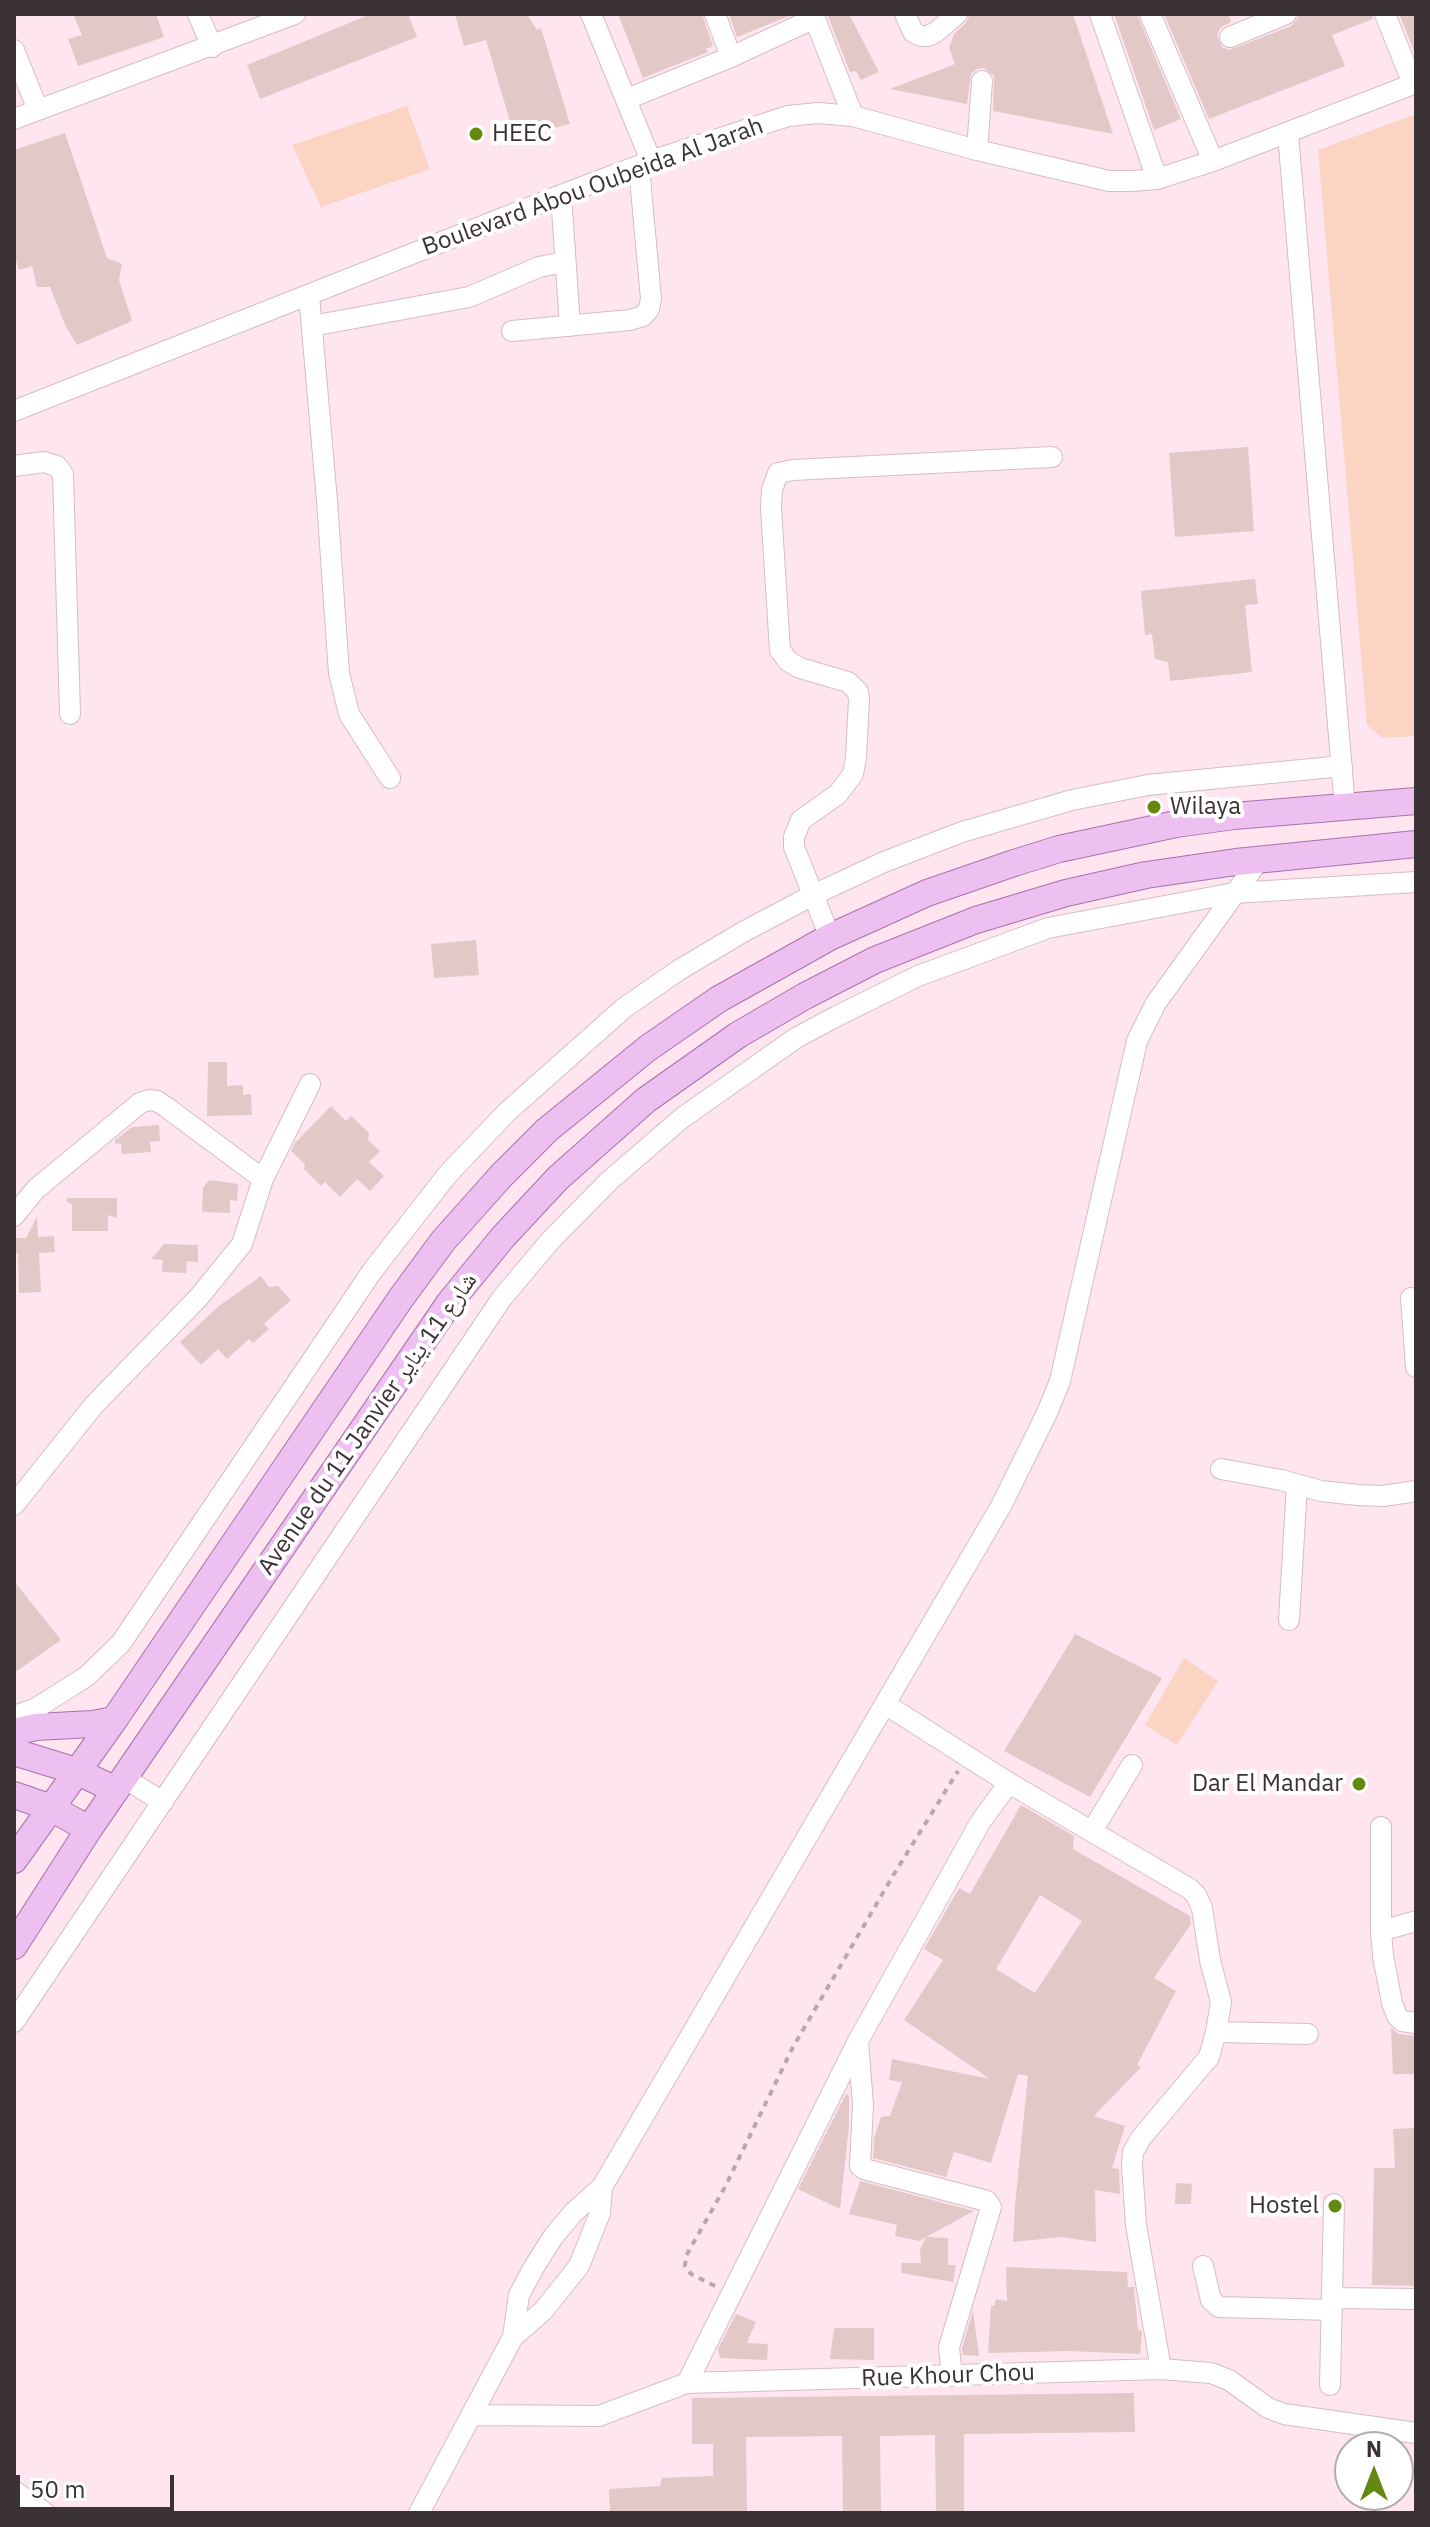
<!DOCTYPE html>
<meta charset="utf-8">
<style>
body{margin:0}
#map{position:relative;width:1430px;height:2527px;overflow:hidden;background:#fee5ef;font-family:"IBM Plex Sans",sans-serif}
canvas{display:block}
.frame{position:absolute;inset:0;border:16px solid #3b3236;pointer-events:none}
.north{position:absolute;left:1334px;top:2431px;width:80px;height:80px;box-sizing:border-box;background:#fff;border:2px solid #b1adaf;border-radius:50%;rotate:0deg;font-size:22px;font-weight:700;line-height:32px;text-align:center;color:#3b3236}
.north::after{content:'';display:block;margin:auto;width:28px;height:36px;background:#638911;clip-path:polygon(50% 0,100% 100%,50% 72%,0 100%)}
.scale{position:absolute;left:16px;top:2475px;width:158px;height:36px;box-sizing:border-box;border:4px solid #3b3236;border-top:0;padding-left:10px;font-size:24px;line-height:28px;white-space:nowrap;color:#3b3236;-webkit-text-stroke:6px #fff;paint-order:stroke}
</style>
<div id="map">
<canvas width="1430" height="2527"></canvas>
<div class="frame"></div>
<div class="north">N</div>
<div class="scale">50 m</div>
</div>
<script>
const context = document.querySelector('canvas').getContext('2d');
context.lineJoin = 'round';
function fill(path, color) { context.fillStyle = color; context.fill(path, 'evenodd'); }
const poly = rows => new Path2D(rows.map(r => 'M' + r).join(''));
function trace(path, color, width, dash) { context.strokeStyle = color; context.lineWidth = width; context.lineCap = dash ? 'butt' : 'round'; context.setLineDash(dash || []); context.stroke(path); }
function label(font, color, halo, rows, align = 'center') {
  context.font = font + ' "IBM Plex Sans","Noto Naskh Arabic",sans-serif'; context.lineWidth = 8; context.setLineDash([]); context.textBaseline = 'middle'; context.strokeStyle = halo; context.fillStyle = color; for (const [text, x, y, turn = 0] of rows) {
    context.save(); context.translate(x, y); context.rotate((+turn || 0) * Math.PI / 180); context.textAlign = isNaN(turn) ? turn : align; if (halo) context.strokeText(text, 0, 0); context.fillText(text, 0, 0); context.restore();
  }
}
const green = poly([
 [407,106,430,169,321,207,292,145],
 [1416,114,1416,736,1383,738,1367,725,1318,150],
 [1184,1658,1218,1681,1177,1745,1145,1725]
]);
const building = poly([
 [73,14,156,14,164,37,78,66,68,39,82,35],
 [371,14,408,14,417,37,260,99,247,65],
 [455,14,527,14,537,30,541,28,570,124,515,138,486,40,464,46],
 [618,14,702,14,713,46,706,49,708,52,643,78],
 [729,14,792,14,792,15,737,37],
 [827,14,849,14,879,72,861,80,856,71,850,72],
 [970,14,1073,14,1113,134,993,111,994,76,984,68,977,69,971,74,967,104,890,89,955,64,949,48,954,34,966,23],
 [1114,14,1137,14,1181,119,1154,130],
 [1164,14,1228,14,1231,22,1220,28,1217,36,1222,47,1229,50,1291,26,1299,16,1303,14,1372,14,1373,19,1332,35,1345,66,1209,119],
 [1399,14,1416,14,1416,56],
 [65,133,107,258,122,264,119,280,132,321,77,345,66,327,50,287,37,287,32,266,19,270,14,254,14,150],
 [1248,447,1254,531,1175,537,1169,453],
 [1255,579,1258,604,1245,605,1252,672,1170,681,1168,662,1155,659,1152,634,1145,635,1141,591],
 [476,940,479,975,434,978,431,944],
 [208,1062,227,1062,227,1086,243,1085,243,1095,251,1094,252,1115,207,1116],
 [331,1106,346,1121,351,1116,369,1133,368,1140,380,1151,369,1162,384,1176,370,1191,357,1179,340,1197,325,1182,321,1186,304,1169,305,1164,291,1151,295,1143],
 [159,1125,160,1141,150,1142,151,1152,122,1154,121,1143,115,1144,115,1140,132,1127],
 [209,1180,238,1184,237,1201,230,1200,230,1213,202,1212,203,1188],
 [67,1198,117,1198,117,1218,108,1215,108,1231,72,1231,72,1204,67,1202],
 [37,1217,38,1237,54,1236,55,1252,39,1253,41,1292,19,1293,18,1253,14,1254,14,1238,26,1238],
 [164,1244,198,1245,198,1262,187,1261,186,1273,162,1272,163,1260,151,1259],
 [261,1276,269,1287,278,1286,291,1300,264,1324,269,1329,253,1343,249,1339,227,1359,218,1349,201,1365,180,1342,219,1306],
 [14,1581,61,1640,14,1673],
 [1075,1634,1162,1678,1090,1797,1004,1751],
 [1021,1805,1074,1836,1073,1849,1190,1916,1191,1924,1154,1978,1176,1991,1137,2065,1141,2067,1094,2116,1125,2126,1112,2168,1119,2169,1120,2194,1095,2190,1096,2242,1061,2237,1013,2242,1015,2205,1028,2076,1018,2074,991,2163,954,2152,946,2177,873,2158,874,2138,881,2117,890,2116,902,2082,889,2080,892,2059,990,2079,904,2020,943,1960,924,1949,959,1888,970,1894],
 [1040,1895,1082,1921,1035,1993,996,1969],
 [1391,2028,1399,2034,1416,2036,1416,2074,1393,2074],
 [846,2094,849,2096,849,2126,840,2209,798,2189],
 [1416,2128,1416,2286,1372,2285,1374,2168,1395,2168,1393,2129],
 [860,2181,974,2211,926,2237,948,2238,948,2265,956,2265,953,2282,901,2273,902,2263,921,2263,920,2249,926,2237,920,2241,895,2236,897,2225,849,2214],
 [1176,2183,1192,2184,1191,2204,1175,2204],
 [1006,2267,1127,2272,1128,2287,1134,2287,1138,2330,1141,2330,1142,2333,1140,2354,1069,2351,988,2353,991,2305,994,2306,996,2299,1007,2301],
 [973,2311,979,2356,963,2355,962,2348],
 [736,2314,756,2322,747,2343,768,2344,767,2360,720,2358,718,2349],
 [834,2328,874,2328,874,2360,830,2359],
 [1134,2393,1135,2432,964,2434,964,2513,936,2513,935,2435,880,2436,881,2513,843,2513,842,2436,746,2437,747,2513,610,2513,609,2489,660,2486,662,2478,713,2476,713,2444,692,2444,692,2398]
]);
const path = poly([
 [715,2286,691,2274,685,2266,686,2256,725,2187,793,2047,894,1874,958,1771]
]);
const minor = poly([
 [198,14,212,47],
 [591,14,651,161],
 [715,14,731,57],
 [813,14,853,116],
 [905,14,913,32,921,36,928,36,936,32,957,14],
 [1100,14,1157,179],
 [1150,14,1213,161],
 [1385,14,1413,84],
 [1230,37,1286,14],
 [14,50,38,110],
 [627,99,731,57,815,18],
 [14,119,295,14],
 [1288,134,1345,807],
 [977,150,982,81],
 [561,195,570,326],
 [309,295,327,501,339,673,349,714,390,778],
 [312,326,469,297,539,267,565,262],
 [512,331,630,320,643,316,649,309,651,299,639,167],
 [14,411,561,195,651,161,788,116,818,113,853,116,977,150,1109,181,1132,181,1157,179,1213,161,1416,83],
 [14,466,44,462,57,466,63,474,70,714],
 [830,937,794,847,794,837,801,820,838,794,853,774,856,758,859,700,858,692,848,682,800,668,788,661,780,650,771,508,772,490,778,473,793,470,1052,457],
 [14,1216,36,1189,140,1103,149,1100,157,1101,166,1107,263,1179],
 [1411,1298,1416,1367],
 [1221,1469,1281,1480,1321,1491,1358,1495,1383,1496,1416,1491],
 [14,1505,94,1405,199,1297,242,1244,263,1179,310,1084],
 [1289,1620,1297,1485],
 [885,1704,1009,1783],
 [14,1716,35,1709,87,1676,121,1643,373,1270,448,1174,507,1112,624,1008,679,970,743,932,813,895,884,862,962,832,1072,800,1148,785,1342,766],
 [124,1778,163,1802],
 [1381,1827,1381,1931,1383,1956,1392,2003,1397,2016,1402,2021,1416,2023],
 [1092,1831,1132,1765],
 [1381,1931,1416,1921],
 [14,2022,502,1298,550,1241,609,1181,682,1118,796,1038,837,1016,918,976,1048,928,1234,893,1416,882],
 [1216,2032,1308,2034],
 [858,2041,863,2105,860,2166,864,2169,987,2201,991,2207,949,2347,952,2376],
 [1203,2266,1211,2300,1219,2307,1332,2310],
 [1333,2298,1416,2299],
 [513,2337,543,2311,579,2266,600,2213,602,2187],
 [687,2383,858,2041,981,1821,1009,1783,1190,1889,1196,1895,1202,1908,1210,1960,1221,2002,1216,2032,1209,2057,1141,2138,1133,2152,1132,2166,1136,2225,1161,2369],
 [1330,2385,1334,2204],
 [473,2415,599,2416,687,2383,1161,2369,1211,2373,1229,2380,1268,2408,1284,2414,1416,2433],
 [14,2491,45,2513],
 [419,2513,513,2337,519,2295,534,2267,553,2237,573,2213,602,2187,1001,1506,1047,1413,1060,1381,1137,1041,1156,1003,1259,860]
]);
const major = poly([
 [14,1732,36,1727,92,1724,114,1720],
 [14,1752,76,1771,116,1790],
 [14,1795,49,1807,89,1829],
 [14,1860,114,1720,401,1298,443,1241,501,1176,547,1130,648,1048,719,999,830,937,927,893,1014,863,1059,849,1176,824,1234,816,1416,801],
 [14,1946,89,1829,450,1302,503,1237,558,1178,646,1100,738,1035,805,996,875,960,976,920,1066,893,1146,875,1236,862,1416,844]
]);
const markers = [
 [476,134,8,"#638911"],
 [1154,807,8,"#638911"],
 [1359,1784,8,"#638911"],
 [1335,2206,8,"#638911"]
];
const poiNames = [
 ["HEEC",492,134],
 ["Wilaya",1170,807],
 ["Dar El Mandar",1343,1784,"right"],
 ["Hostel",1319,2206,"right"]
];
const streetNames = [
 ["Boulevard Abou Oubeida Al Jarah",593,187,-20],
 ["Avenue du 11 Janvier شارع 11 يناير",368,1424,-55],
 ["Rue Khour Chou",948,2376,-2]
];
fill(green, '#fbd4c3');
fill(building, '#e3c8c8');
trace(minor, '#d5bdc6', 22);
trace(major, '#a872aa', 28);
trace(path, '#b9a6ae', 4, [6, 6]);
trace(minor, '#fff', 20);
trace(major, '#eebff1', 26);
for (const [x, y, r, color] of markers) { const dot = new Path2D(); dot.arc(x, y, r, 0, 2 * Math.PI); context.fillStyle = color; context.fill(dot); trace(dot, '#fff', 3); }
label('24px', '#3b3236', '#fff', poiNames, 'left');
label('24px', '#3b3236', '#fff', streetNames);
</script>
